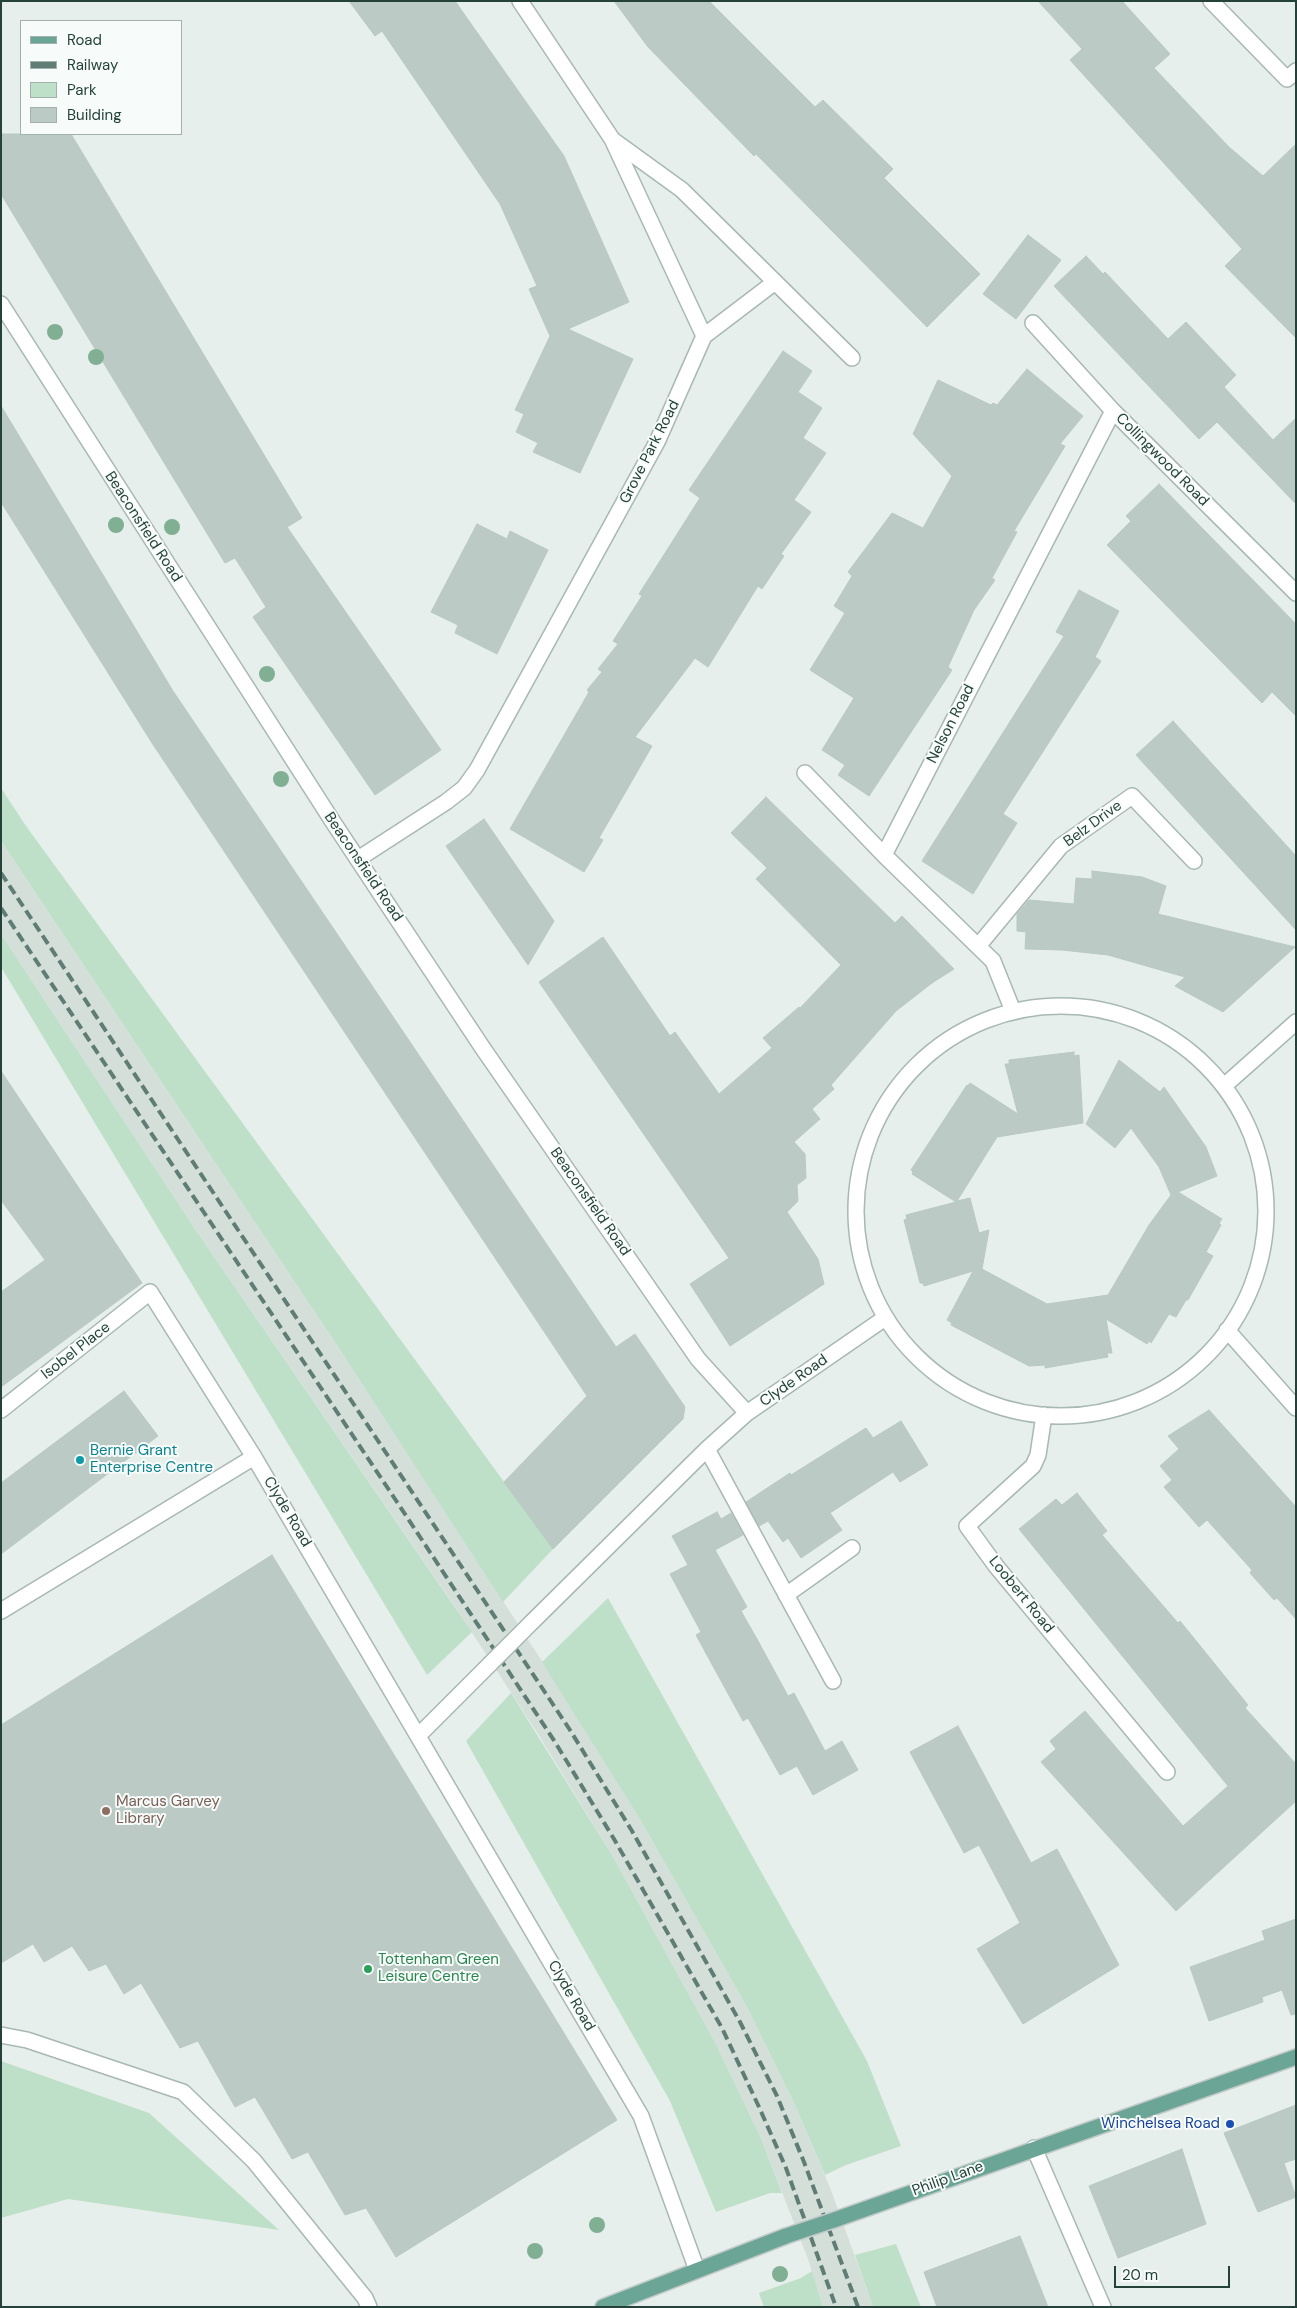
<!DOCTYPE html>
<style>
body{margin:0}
#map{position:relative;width:1297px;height:2308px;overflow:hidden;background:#e6efeb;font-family:"DM Sans",sans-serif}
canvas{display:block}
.frame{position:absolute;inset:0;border:2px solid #24423a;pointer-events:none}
.legend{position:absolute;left:20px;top:20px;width:162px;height:115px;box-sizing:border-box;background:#f7fbf9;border:1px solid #a3b1ad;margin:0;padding:6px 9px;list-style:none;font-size:15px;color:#24423a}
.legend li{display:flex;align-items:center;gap:10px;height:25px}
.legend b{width:25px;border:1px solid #a3b1ad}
.scale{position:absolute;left:1114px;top:2266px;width:116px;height:22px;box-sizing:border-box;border:2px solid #24423a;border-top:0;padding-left:6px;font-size:15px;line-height:18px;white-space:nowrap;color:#24423a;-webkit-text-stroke:4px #f7fbf9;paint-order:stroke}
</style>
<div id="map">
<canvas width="1297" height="2308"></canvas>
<div class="frame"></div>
<ul class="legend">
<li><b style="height:6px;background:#6aa596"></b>Road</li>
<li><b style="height:6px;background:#5f7d75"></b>Railway</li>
<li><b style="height:14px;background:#bfe0c8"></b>Park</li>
<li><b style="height:14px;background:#bbcac4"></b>Building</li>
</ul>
<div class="scale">20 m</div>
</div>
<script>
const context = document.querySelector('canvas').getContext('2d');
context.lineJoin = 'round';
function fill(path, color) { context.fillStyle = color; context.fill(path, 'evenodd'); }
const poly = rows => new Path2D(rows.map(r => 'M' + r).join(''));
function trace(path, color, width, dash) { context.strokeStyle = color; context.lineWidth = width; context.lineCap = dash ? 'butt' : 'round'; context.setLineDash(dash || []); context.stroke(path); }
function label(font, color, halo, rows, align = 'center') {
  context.font = font + ' "DM Sans",sans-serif'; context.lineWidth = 4; context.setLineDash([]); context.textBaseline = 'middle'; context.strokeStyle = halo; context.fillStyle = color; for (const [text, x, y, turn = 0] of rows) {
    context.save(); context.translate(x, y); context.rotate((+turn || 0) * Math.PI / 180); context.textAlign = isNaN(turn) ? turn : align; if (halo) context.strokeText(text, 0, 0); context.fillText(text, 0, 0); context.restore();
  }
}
const built = poly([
 [1,841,342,1353,560,1689,638,1816,747,2007,795,2105,831,2190,873,2307,823,2307,808,2259,761,2138,715,2042,612,1855,538,1734,454,1605,197,1232,1,934]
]);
const green = poly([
 [1,788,26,826,553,1549,503,1602,342,1353,1,841],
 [1,934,197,1232,472,1632,427,1675,1,967],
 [608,1598,867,2061,901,2146,846,2165,825,2175,795,2105,747,2007,638,1816,542,1662],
 [511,1693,612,1855,715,2042,761,2138,782,2193,770,2193,716,2212,670,2101,466,1741],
 [1,2061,149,2113,279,2230,68,2199,1,2218],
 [896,2244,921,2307,873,2307,855,2255],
 [812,2271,823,2307,764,2307,759,2293,801,2278]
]);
const building = poly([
 [349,1,455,1,564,156,629,302,568,329,633,359,580,473,533,452,538,443,516,432,524,414,515,410,550,336,529,289,537,286,500,204,382,31,375,36,349,1],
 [614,1,709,1,815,107,823,100,893,169,884,178,980,274,927,327,756,154,754,156,648,47,614,1],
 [1038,1,1122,1,1170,54,1154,68,1229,147,1263,176,1296,144,1296,338,1225,266,1242,249,1070,60,1082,49,1038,1],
 [1,134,71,134,302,518,287,527,441,750,375,795,253,617,266,607,235,558,225,563,1,194,1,134],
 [1028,235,1061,260,1016,319,983,294,1028,235],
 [1086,256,1103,274,1105,272,1168,339,1186,322,1236,375,1224,387,1273,440,1296,418,1296,504,1217,422,1199,439,1054,286,1086,256],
 [783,351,812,371,798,392,822,408,803,438,826,453,794,500,811,512,781,554,784,556,762,589,758,586,708,667,695,658,635,737,652,746,599,838,603,840,584,872,510,829,589,692,587,690,602,672,598,669,618,644,613,641,642,596,639,594,700,498,689,490,783,351],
 [1027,369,1083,416,1060,444,1065,446,1014,531,1017,532,992,578,995,580,974,610,948,667,952,670,869,796,838,775,845,765,822,750,854,698,810,670,845,613,834,606,852,576,848,572,892,513,923,528,952,476,913,434,938,380,991,405,993,403,997,405,1027,369],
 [1,406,173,691,616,1347,635,1334,685,1407,683,1419,553,1549,504,1482,587,1396,152,743,1,502,1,406],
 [1159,484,1296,624,1296,716,1272,692,1262,703,1107,545,1131,521,1126,516,1159,484],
 [477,524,507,539,510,531,548,550,497,654,455,633,458,625,431,612,477,524],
 [1079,590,1119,611,1095,657,1101,661,1003,814,1017,823,973,894,922,861,1064,636,1056,632,1079,590],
 [1173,721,1296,856,1296,930,1136,755,1173,721],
 [766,797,895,923,902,916,954,969,932,983,896,1011,831,1085,834,1089,812,1109,820,1119,794,1142,805,1154,806,1178,797,1185,798,1201,787,1212,818,1259,824,1284,730,1346,690,1284,729,1258,539,982,603,937,670,1036,675,1032,719,1094,772,1048,763,1038,799,1007,800,1008,841,965,756,879,767,868,731,833,766,797],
 [484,819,554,921,528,965,446,846,484,819],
 [1092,871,1142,877,1166,886,1158,914,1295,947,1223,1012,1175,986,1185,977,1108,955,1062,950,1025,949,1026,932,1017,931,1017,914,1029,900,1074,904,1076,878,1092,879,1092,871],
 [1074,1052,1074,1056,1079,1055,1083,1123,997,1137,957,1201,970,1198,979,1233,989,1230,982,1269,1047,1304,1108,1295,1149,1225,1171,1195,1159,1167,1131,1128,1115,1148,1086,1124,1119,1060,1160,1092,1164,1087,1206,1147,1217,1176,1178,1192,1222,1219,1219,1223,1221,1225,1206,1252,1213,1256,1188,1300,1186,1300,1176,1317,1169,1314,1151,1343,1149,1341,1147,1344,1106,1319,1112,1353,1107,1353,1108,1357,1045,1368,1045,1365,1029,1366,951,1325,952,1323,947,1320,973,1271,924,1286,923,1283,920,1283,904,1220,907,1219,906,1215,956,1202,912,1174,913,1172,911,1170,967,1085,968,1086,970,1083,1018,1114,1005,1064,1009,1064,1009,1060,1074,1052],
 [1,1071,142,1283,1,1387,1,1292,45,1260,1,1200,1,1071],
 [124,1391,158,1436,1,1554,1,1483,124,1391],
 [1209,1410,1296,1507,1296,1619,1277,1598,1274,1600,1250,1573,1252,1570,1207,1520,1199,1527,1164,1487,1172,1480,1160,1466,1179,1449,1168,1436,1209,1410],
 [901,1421,928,1465,900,1482,893,1472,830,1513,842,1530,801,1558,788,1538,783,1542,768,1521,759,1526,746,1502,790,1473,791,1475,866,1428,873,1438,901,1421],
 [1077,1493,1107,1531,1102,1535,1178,1623,1180,1621,1248,1705,1245,1708,1296,1764,1296,1801,1176,1911,1041,1762,1056,1749,1050,1741,1085,1711,1183,1826,1228,1786,1019,1529,1056,1499,1062,1505,1077,1493],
 [717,1512,721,1519,731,1513,743,1535,715,1550,747,1607,741,1611,757,1639,788,1696,794,1693,825,1751,842,1741,858,1770,813,1795,797,1766,780,1775,748,1718,743,1721,696,1635,701,1632,670,1574,688,1565,672,1536,717,1512],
 [272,1555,617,2120,396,2257,366,2208,345,2215,308,2152,292,2159,255,2097,235,2107,198,2041,180,2048,141,1983,124,1994,106,1964,89,1971,72,1946,44,1962,33,1944,1,1963,1,1725,272,1555],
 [958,1726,1031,1863,1057,1849,1119,1965,1023,2024,977,1949,1020,1923,979,1845,964,1853,910,1752,958,1726],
 [1296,1919,1296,2014,1291,2015,1282,1990,1262,1997,1263,2002,1209,2021,1190,1967,1265,1940,1262,1931,1296,1919],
 [1296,2105,1296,2159,1284,2163,1296,2197,1258,2212,1224,2133,1296,2105],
 [1182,2149,1206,2224,1118,2258,1089,2186,1182,2149],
 [1020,2236,1048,2307,937,2307,924,2272,1020,2236]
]);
const minor = poly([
 [1211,1,1287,79,1296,71],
 [613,140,682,190,852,358],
 [1,304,333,822,482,1047,698,1359,747,1413],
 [1033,323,1113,411,1296,593],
 [704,336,775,282],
 [805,773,884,855],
 [358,859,446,802,464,788,477,770,657,442,704,336,612,139,520,1],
 [979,945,1061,846,1132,796,1194,861],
 '856 1211a205 205 0 1 1 410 0a205 205 0 1 1-410 0Z',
 [1013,1011,993,961,884,855,1113,411],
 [1224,1086,1296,1022],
 [1227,1330,1296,1408],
 [1,1410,150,1292,254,1457,641,2116,697,2270],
 [1044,1415,1038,1455,1033,1466,967,1526,996,1566,1167,1772],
 [707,1449,833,1681],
 [786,1595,852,1548],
 [1,1611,254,1457],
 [532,1622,707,1449,747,1413,885,1318],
 [419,1735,490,1664],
 [1,2035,27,2040,183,2092,254,2161,365,2298,369,2307],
 [1034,2148,1103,2307]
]);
const major = poly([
 [834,2220,1296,2057],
 [603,2307,786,2236]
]);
const rail = poly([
 [1,873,570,1730,632,1831,740,2022,777,2096,804,2162,858,2307],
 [1,908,395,1499,555,1742,614,1839,722,2028,759,2107,786,2168,836,2307]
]);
const minorBridge = poly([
 [490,1664,532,1622]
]);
const majorBridge = poly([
 [786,2236,834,2220]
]);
const trees = [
 [55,332],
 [96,357],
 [116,525],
 [172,527],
 [267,674],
 [281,779],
 [597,2225],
 [535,2251],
 [780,2274]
];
const markers = [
 [80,1460,5,"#0f9aa8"],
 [106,1811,5,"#8d6e63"],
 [368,1969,5,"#2e9e5b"],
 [1230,2124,5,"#1a4fb4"]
];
const streetNames = [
 ["Grove Park Road",650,452,-63],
 ["Collingwood Road",1162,460,45],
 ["Beaconsfield Road",143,527,57],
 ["Nelson Road",951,724,-63],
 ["Belz Drive",1093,824,-36],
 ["Beaconsfield Road",363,867,56],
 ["Beaconsfield Road",590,1202,55],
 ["Isobel Place",76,1351,-38],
 ["Clyde Road",794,1381,-35],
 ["Clyde Road",287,1512,59],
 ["Loobert Road",1021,1595,51],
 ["Clyde Road",571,1996,60],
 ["Philip Lane",948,2179,-20]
];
const cultureNames = [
 ["Bernie Grant",90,1451],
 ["Enterprise Centre",90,1468]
];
const educationNames = [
 ["Marcus Garvey",116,1802],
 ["Library",116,1819]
];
const leisureNames = [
 ["Tottenham Green",378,1960],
 ["Leisure Centre",378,1977]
];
const transitNames = [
 ["Winchelsea Road",1220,2124]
];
fill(built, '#d4dfda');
fill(green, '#bfe0c8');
fill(building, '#bbcac4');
trace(building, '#b8c9c2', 1);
trace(minor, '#a8b8b2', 18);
trace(major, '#c2cac8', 18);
trace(minor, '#fff', 15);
trace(major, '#6aa596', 15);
trace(rail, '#5f7d75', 4, [10, 5]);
trace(minorBridge, '#a8b8b2', 18, []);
trace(majorBridge, '#c2cac8', 18, []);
trace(minorBridge, '#fff', 15);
trace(majorBridge, '#6aa596', 15);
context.fillStyle = '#80af93';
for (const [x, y] of trees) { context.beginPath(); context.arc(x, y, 8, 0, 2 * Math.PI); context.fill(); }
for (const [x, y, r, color] of markers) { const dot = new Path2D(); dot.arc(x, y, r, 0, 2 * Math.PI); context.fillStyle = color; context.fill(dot); trace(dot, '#f7fbf9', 2); }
label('15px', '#24423a', '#f7fbf9', streetNames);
label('15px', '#0d838f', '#f7fbf9', cultureNames, 'left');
label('15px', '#785e54', '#f7fbf9', educationNames, 'left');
label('15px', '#27864d', '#f7fbf9', leisureNames, 'left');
label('15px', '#164399', '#f7fbf9', transitNames, 'right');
</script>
